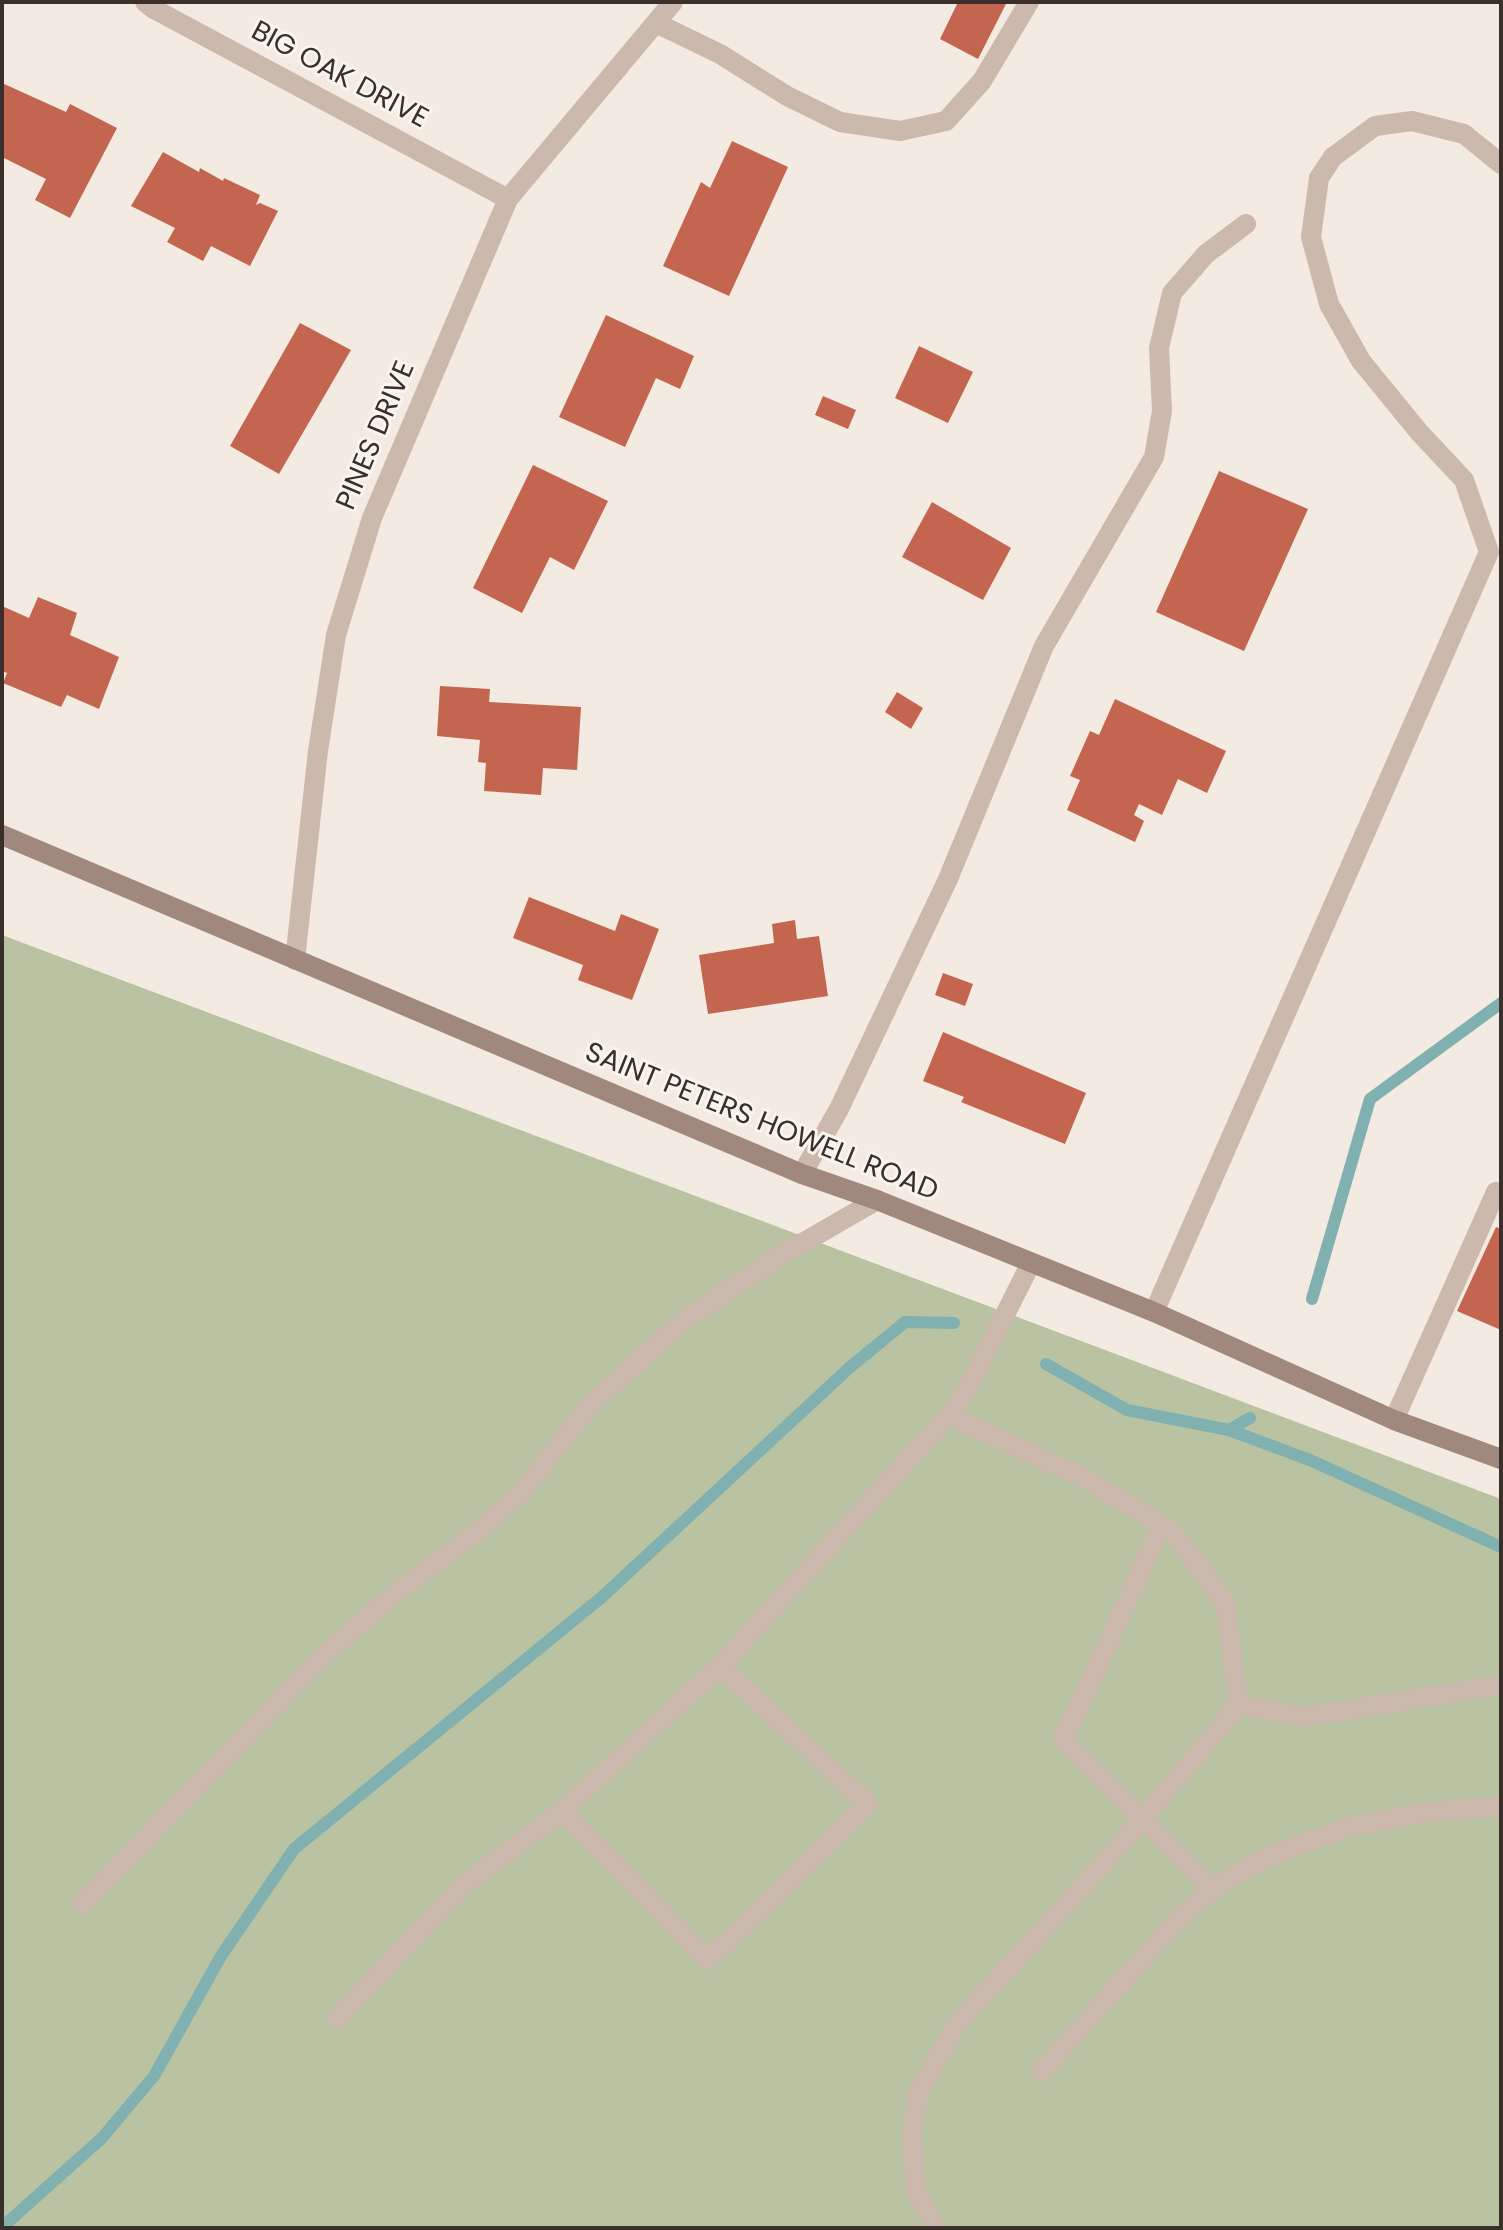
<!DOCTYPE html>
<style>
body{margin:0}
#map{position:relative;width:1503px;height:2230px;overflow:hidden;background:#f3eae1;font-family:Poppins,sans-serif}
canvas{display:block}
.frame{position:absolute;inset:0;border:4px solid #3a2f2b;pointer-events:none}
</style>
<div id="map">
<canvas width="1503" height="2230"></canvas>
<div class="frame"></div>
</div>
<script>
const context = document.querySelector('canvas').getContext('2d');
context.lineJoin = 'round';
function fill(path, color) { context.fillStyle = color; context.fill(path, 'evenodd'); }
const poly = rows => new Path2D(rows.map(r => 'M' + r).join(''));
function trace(path, color, width, dash) { context.strokeStyle = color; context.lineWidth = width; context.lineCap = dash ? 'butt' : 'round'; context.setLineDash(dash || []); context.stroke(path); }
function label(font, color, halo, rows, align = 'center') {
  context.font = font + ' Poppins,sans-serif'; context.lineWidth = 6; context.setLineDash([]); context.textBaseline = 'middle'; context.strokeStyle = halo; context.fillStyle = color; for (const [text, x, y, turn = 0] of rows) {
    context.save(); context.translate(x, y); context.rotate((+turn || 0) * Math.PI / 180); context.textAlign = isNaN(turn) ? turn : align; if (halo) context.strokeText(text, 0, 0); context.fillText(text, 0, 0); context.restore();
  }
}
const green = poly([
 [2,935,1501,1499,1501,2228,2,2228]
]);
const stream = poly([
 [1312,1299,1370,1099,1501,1003],
 [1046,1364,1127,1410,1229,1430,1310,1460,1501,1547],
 [1229,1430,1250,1418],
 [2,2225,8,2222,102,2138,154,2076,221,1956,294,1849,602,1597,848,1369,905,1322,954,1323]
]);
const building = poly([
 [958,2,1007,2,978,59,940,39],
 [2,83,66,112,70,104,117,128,70,218,35,200,46,179,2,157],
 [732,141,788,167,729,296,663,266,701,182,710,188],
 [163,152,199,172,200,168,223,181,224,178,260,195,256,205,260,203,278,211,250,266,211,246,203,261,167,242,175,228,131,206],
 [606,315,694,356,680,389,656,378,625,447,559,417],
 [300,323,351,350,279,474,230,446],
 [919,346,973,372,948,423,895,398],
 [823,396,856,410,848,429,815,415],
 [533,465,608,501,574,570,550,557,522,613,473,588],
 [1219,471,1308,509,1244,651,1156,612],
 [932,502,1011,548,983,600,902,557],
 [38,597,77,613,70,635,119,657,99,709,67,695,61,707,3,683,7,673,2,671,2,606,29,618],
 [440,686,490,689,489,702,581,707,577,770,543,768,541,795,484,791,486,763,478,762,480,740,437,736],
 [897,692,923,708,911,729,885,712],
 [1115,699,1226,751,1207,793,1178,779,1162,815,1139,804,1134,815,1144,821,1135,842,1067,810,1080,780,1070,776,1090,731,1099,735],
 [529,897,615,931,621,914,659,929,632,1000,578,980,583,965,513,938],
 [795,920,797,939,819,936,828,996,708,1014,699,955,774,943,772,924],
 [943,973,973,984,965,1006,935,995],
 [943,1032,1086,1093,1065,1144,961,1102,964,1097,923,1081],
 [1496,1227,1501,1229,1501,1330,1457,1311]
]);
const service = poly([
 [656,23,720,54,787,96,840,122,900,131,946,121,982,81,1029,2],
 [802,1174,839,1109,948,879,1044,646,1154,457,1162,411,1159,348,1172,293,1206,254,1246,224],
 [1154,1312,1489,552,1464,480,1419,432,1361,361,1329,304,1311,237,1319,178,1333,157,1375,126,1412,121,1464,134,1501,164],
 [1394,1420,1496,1192,1501,1193],
 [1162,1525,1063,1740,1213,1889],
 [720,1666,868,1804,708,1960,562,1811,720,1666,949,1415,966,1392,1031,1263],
 [1239,1705,1304,1717,1495,1686],
 [82,1904,325,1654,399,1590,471,1537,521,1493,591,1404,683,1321,775,1259,877,1200],
 [337,2019,462,1886,562,1811],
 [1041,2072,1181,1916,1213,1889,1263,1859,1346,1828,1420,1813,1501,1806],
 [936,2228,916,2189,912,2130,919,2092,956,2025,1114,1852,1239,1705,1225,1602,1173,1532,1082,1477,949,1415]
]);
const minor = poly([
 [145,2,154,9,508,199],
 [295,960,318,751,336,635,372,518,508,199,673,2]
]);
const secondary = poly([
 [2,835,802,1174,877,1200,1154,1312,1394,1420,1501,1459]
]);
const streetNames = [
 ["BIG OAK DRIVE",339,76,28],
 ["PINES DRIVE",377,436,-67],
 ["SAINT PETERS HOWELL ROAD",761,1123,22]
];
fill(green, '#b9c3a1');
trace(stream, '#80b0b0', 12);
fill(building, '#c4654f');
trace(service, '#ccb9ad', 20);
trace(minor, '#ccb9ad', 20);
trace(secondary, '#a0887e', 20);
label('28px', '#3a2f2b', '#faf4ee', streetNames);
</script>
